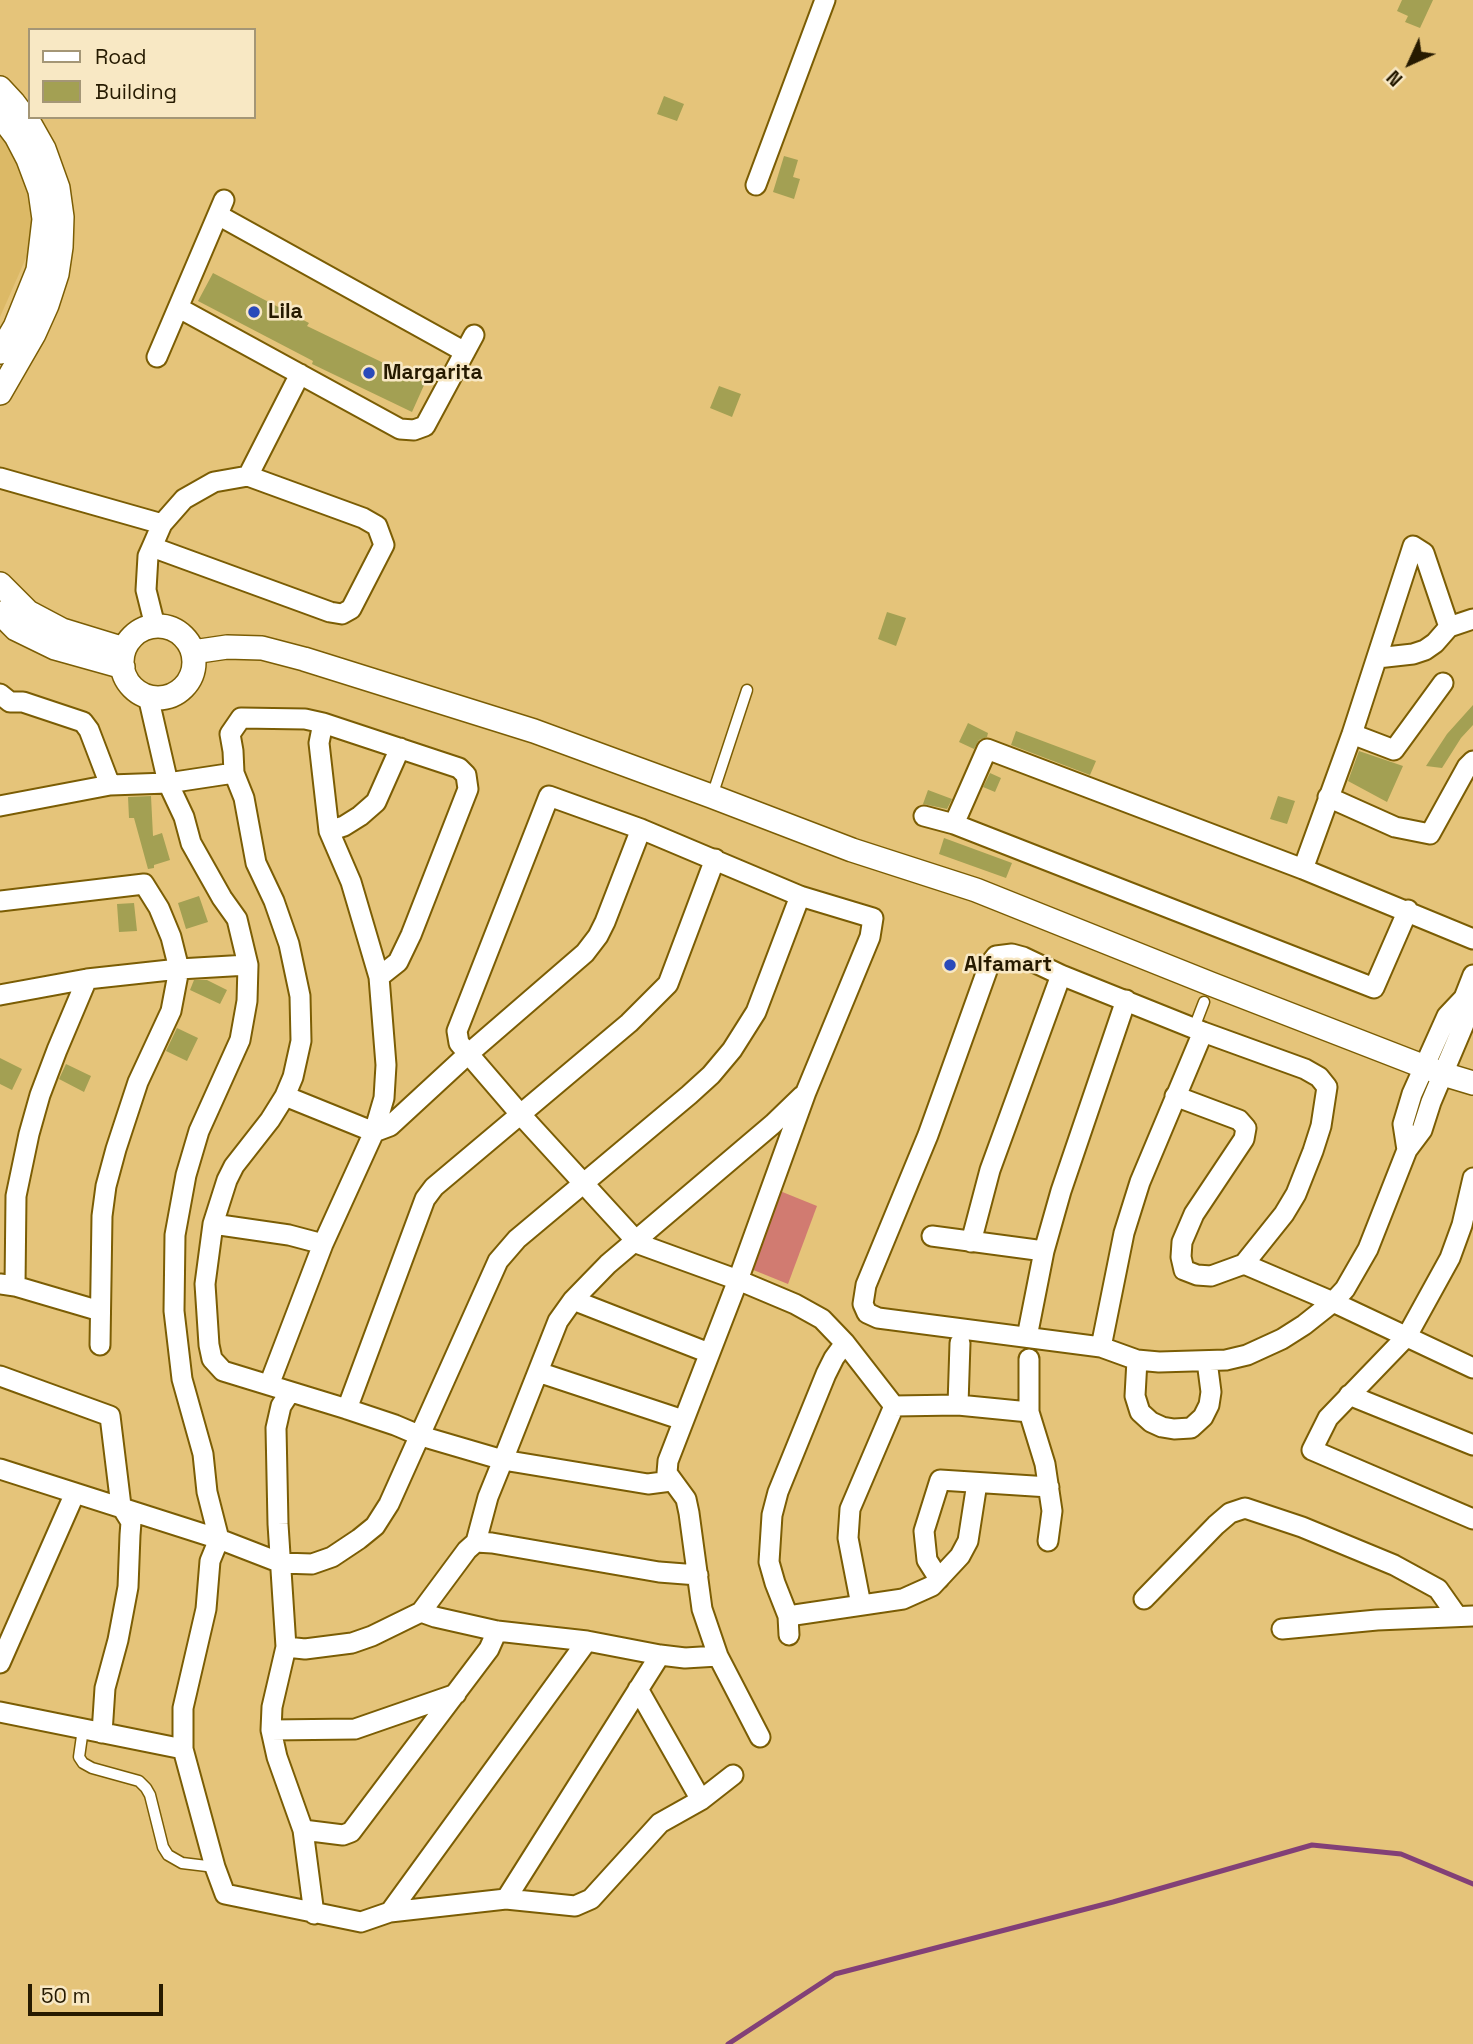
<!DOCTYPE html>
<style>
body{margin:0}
#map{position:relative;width:1473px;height:2044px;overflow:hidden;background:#e5c47a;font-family:"Space Grotesk",sans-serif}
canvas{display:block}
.legend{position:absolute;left:28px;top:28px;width:228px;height:91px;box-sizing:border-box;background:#f8e8c4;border:2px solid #a49676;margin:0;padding:9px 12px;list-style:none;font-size:21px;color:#261a00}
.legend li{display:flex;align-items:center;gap:14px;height:35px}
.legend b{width:35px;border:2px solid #a49676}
.north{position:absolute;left:1375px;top:28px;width:70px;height:70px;-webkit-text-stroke:5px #f8e8c4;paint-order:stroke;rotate:225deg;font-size:19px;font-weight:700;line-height:28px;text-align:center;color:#261a00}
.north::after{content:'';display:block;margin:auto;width:24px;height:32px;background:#261a00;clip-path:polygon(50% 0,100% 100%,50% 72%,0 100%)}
.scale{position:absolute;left:28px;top:1984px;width:135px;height:32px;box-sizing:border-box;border:4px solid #261a00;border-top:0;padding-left:9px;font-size:21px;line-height:24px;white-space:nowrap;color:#261a00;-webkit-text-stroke:5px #f8e8c4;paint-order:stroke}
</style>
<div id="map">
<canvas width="1473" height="2044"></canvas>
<ul class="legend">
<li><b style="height:9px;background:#fff"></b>Road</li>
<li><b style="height:19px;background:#a3a053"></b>Building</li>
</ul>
<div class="north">N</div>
<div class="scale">50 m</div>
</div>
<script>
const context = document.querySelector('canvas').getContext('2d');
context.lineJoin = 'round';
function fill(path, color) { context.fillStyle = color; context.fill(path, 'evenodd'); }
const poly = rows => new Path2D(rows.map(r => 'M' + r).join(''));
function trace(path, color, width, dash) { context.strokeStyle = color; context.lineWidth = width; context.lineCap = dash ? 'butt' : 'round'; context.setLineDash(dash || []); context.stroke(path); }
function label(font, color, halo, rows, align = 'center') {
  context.font = font + ' "Space Grotesk",sans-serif'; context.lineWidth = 5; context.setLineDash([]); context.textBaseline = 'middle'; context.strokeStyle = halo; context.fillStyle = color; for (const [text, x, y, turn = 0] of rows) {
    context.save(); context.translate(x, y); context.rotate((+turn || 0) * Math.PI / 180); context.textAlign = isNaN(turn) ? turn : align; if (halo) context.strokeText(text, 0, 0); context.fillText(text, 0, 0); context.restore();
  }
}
const built = poly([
 [0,129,8,137,33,203,33,242,0,317]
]);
const green = poly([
 [775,1189,817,1206,788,1284,746,1267]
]);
const stream = poly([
 [728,2044,835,1974,1113,1902,1312,1845,1401,1854,1473,1884]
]);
const building = poly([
 [1402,0,1433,0,1420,28,1405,22,1408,16,1397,11],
 [664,96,684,104,677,121,657,114],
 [784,156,798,160,793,177,800,179,794,199,773,192],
 [213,273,309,323,307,326,425,383,412,412,312,364,313,361,198,301],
 [719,386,741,394,732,417,710,408],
 [887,612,906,618,896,646,878,639],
 [1473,705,1473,725,1461,738,1442,768,1426,766,1447,734],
 [968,723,988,733,987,737,979,740,974,749,959,742],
 [1016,731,1096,761,1090,775,1011,745],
 [1359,751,1403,766,1387,802,1348,781],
 [990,773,1001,778,995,792,983,787],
 [928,790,952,799,947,809,923,804],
 [151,796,153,836,162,833,170,860,154,865,154,868,148,869,134,818,129,818,128,797],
 [1278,796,1295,801,1287,824,1270,819],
 [944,838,1012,863,1006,878,939,854],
 [199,896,208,922,186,929,178,903],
 [134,903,137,931,119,932,117,904],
 [194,980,207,980,227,990,220,1004,190,990],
 [177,1028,198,1038,187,1061,166,1051],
 [0,1058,22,1069,12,1090,0,1084],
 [66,1064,91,1076,84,1092,59,1079]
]);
const service = poly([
 [712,796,747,690],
 [1194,1028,1204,1002],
 [83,1729,79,1757,83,1763,92,1768,139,1781,146,1788,150,1795,163,1847,168,1855,182,1863,215,1867]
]);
const minor = poly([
 [756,185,825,0],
 [218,215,465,352],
 [179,308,400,429,414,430,425,426,474,335],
 [157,357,224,200],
 [248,476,300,374],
 [0,478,162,524],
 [152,547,330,612,342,614,351,609,384,545,377,526,363,518,248,476,214,482,184,499,162,524,152,547,148,556,146,590,155,626],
 [1377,658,1413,654,1425,650,1435,643,1449,627,1473,619],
 [0,694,10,702,23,702,83,722,89,730,110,785],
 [148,696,168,783,184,817,191,843,222,898,237,919,248,965,247,1001,240,1040,199,1131,186,1175,175,1235,174,1311,182,1379,203,1454,207,1492,219,1539,210,1561,206,1609,183,1708,183,1749,215,1867,225,1894,361,1922,390,1912,506,1899,575,1906,591,1899,660,1823,701,1800,733,1775],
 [1352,734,1394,750,1443,683],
 [1328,797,1395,827,1430,834,1467,767,1473,761],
 [0,806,110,785,168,783,234,773],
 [924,816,954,824,1374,988,1408,910],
 [954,824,987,749,1303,869,1473,939],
 [329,831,344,826,360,816,376,802,400,748],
 [1303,869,1352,734,1413,546,1424,553,1449,627],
 [0,901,144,884,159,908,171,937,179,969,171,1011,138,1082,116,1149,106,1186,102,1216,100,1345],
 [379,977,398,962,411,935,468,789,466,775,459,768,323,723,305,719,241,718,230,734,233,751,234,773,244,798,256,863,274,901,289,944,300,996,301,1041,293,1077,285,1096,270,1120,234,1166,227,1180,213,1224,205,1284,209,1345,212,1359,223,1371,347,1409,395,1425,421,1436,503,1460,648,1484,671,1481],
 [0,995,87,979,179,969,248,965],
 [285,1096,374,1132,390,1126,467,1055,585,953,598,936,605,922,641,829],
 [1175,1096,1239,1120,1246,1128,1244,1139,1194,1214,1182,1242,1181,1257,1184,1270,1197,1275,1211,1276,1244,1264,1284,1214,1296,1194,1313,1151,1321,1126,1327,1087,1319,1077,1305,1069,1203,1032,1061,975,1023,957,1012,954,996,956,989,965,928,1135,866,1285,863,1304,867,1313,878,1318,1101,1347,1137,1360,1159,1362,1226,1360,1247,1355,1282,1339,1304,1325,1333,1302,1345,1289,1368,1249,1407,1150,1422,1130,1431,1102,1464,1024,1464,998,1473,975],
 [1407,1150,1403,1124,1412,1094,1447,1016,1464,998],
 [1473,1178,1462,1225,1450,1258,1407,1336,1328,1418,1312,1450,1473,1519],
 [213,1224,289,1235,323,1244],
 [932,1236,1044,1251],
 [971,1242,990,1170,1061,975],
 [1244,1264,1333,1302,1473,1368],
 [0,1284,15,1286,100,1311],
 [15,1286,16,1196,29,1134,40,1095,57,1050,87,979],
 [573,1300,709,1353],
 [1027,1337,1044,1251,1061,1191,1126,1000],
 [1101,1347,1124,1233,1140,1182,1203,1032],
 [1029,1359,1029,1412,1045,1464,1052,1511,1048,1541],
 [1137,1360,1135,1396,1140,1412,1151,1422,1162,1427,1174,1429,1191,1428,1203,1417,1209,1405,1211,1392,1207,1361],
 [538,1372,683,1420],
 [0,1376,110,1416,121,1506,131,1522,130,1535,128,1587,118,1640,105,1688,102,1733],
 [269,1385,323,1244,374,1132,384,1098,386,1065,379,977,351,882,329,831,319,743,323,723],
 [290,1392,281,1406,276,1428,278,1524,286,1647,272,1707,271,1730,277,1757,303,1830,314,1914],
 [1349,1395,1473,1445],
 [958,1405,960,1343],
 [894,1406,958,1405,1029,1412],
 [347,1409,425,1199,434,1187,629,1023,668,984,715,859],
 [0,1469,219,1539,281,1563,312,1564,332,1557,359,1539,375,1526,389,1504,498,1261,517,1239,689,1095,711,1075,732,1050,756,1012,800,896],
 [476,1542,492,1543,659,1572,698,1575],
 [939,1579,927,1560,924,1531,940,1480,1049,1487],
 [1144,1599,1216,1525,1230,1513,1245,1508,1302,1527,1394,1565,1438,1589,1457,1616],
 [861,1605,848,1538,850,1509,894,1406],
 [421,1612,435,1617,497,1631,587,1641,660,1655,685,1658,718,1656],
 [788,1616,903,1599,932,1586,960,1556,968,1541,977,1483],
 [1282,1629,1377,1620,1473,1616],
 [789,1635,788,1616,775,1583,769,1562,772,1515,778,1492,826,1374,834,1358,845,1343],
 [286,1647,305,1649,352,1643,372,1636,421,1612,467,1550,476,1542,488,1497,503,1460,558,1321,573,1300,608,1264,773,1124,802,1096],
 [0,1663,75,1493],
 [638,1689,701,1800],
 [0,1712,183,1749],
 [271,1730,355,1729,456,1694],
 [760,1737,718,1656,702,1609,689,1513,686,1499,667,1473,668,1461,738,1280,806,1092,870,937,873,918,800,896,641,829,549,796,457,1031,459,1043,521,1115,639,1244,738,1280,795,1304,822,1319,845,1343,894,1406],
 [303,1830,343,1835,351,1832,489,1649,497,1631],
 [506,1899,660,1655],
 [390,1912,587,1641]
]);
const tertiary = poly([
 [0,88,13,102,31,126,44,149,58,188,62,217,61,247,57,274,47,305,34,334,0,393],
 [0,115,16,136,28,159,40,191,44,219,38,270,15,327,0,352],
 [0,584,28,612,62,630,124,649],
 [0,613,16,629,55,648,123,667],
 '122 662a36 36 0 1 1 72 0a36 36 0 1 1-72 0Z',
 [193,652,227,647,262,648,304,659,534,731,711,796,852,850,976,890,1211,984,1443,1074,1473,1083]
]);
const markers = [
 [254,312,7,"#2a4aba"],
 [369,373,7,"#2a4aba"],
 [950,965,7,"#2a4aba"]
];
const poiNames = [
 ["Lila",268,312],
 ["Margarita",383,373],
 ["Alfamart",964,965]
];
fill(built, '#dcb966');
fill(green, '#d17b71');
trace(stream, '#824077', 5);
fill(building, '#a3a053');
trace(service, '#7b5d04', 13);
trace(minor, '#7b5d04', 23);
trace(tertiary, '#7b5d04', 26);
trace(service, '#fff', 10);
trace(minor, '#fff', 19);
trace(tertiary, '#fff', 23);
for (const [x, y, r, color] of markers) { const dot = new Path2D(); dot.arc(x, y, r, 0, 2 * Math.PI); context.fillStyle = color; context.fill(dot); trace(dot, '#f8e8c4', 2.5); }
label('bold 21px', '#261a00', '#f8e8c4', poiNames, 'left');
</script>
